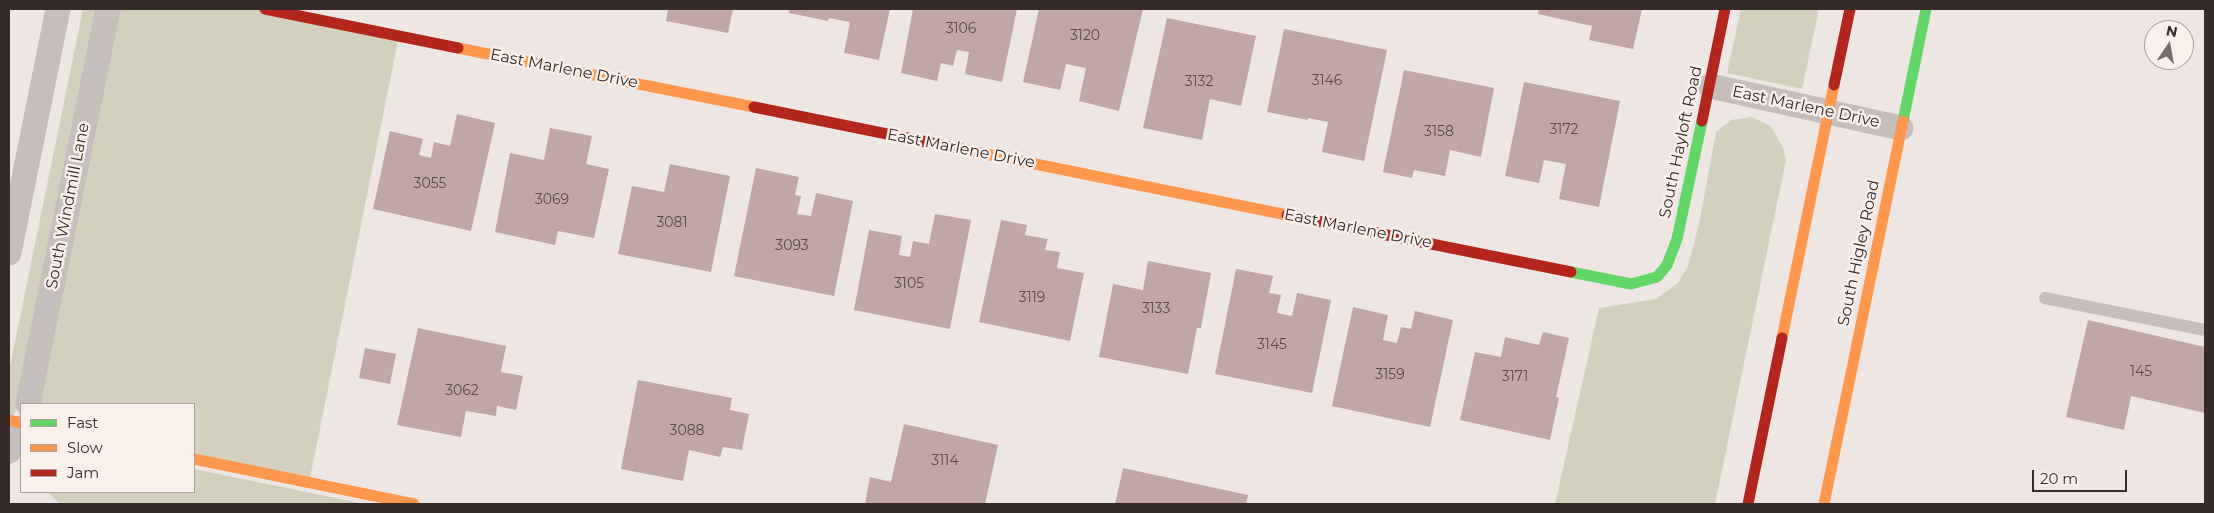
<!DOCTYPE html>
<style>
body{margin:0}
#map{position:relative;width:2214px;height:513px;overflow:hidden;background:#eee6e2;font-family:Montserrat,sans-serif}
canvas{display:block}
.frame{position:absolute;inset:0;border:10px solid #372b2a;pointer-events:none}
.legend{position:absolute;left:20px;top:403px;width:175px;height:90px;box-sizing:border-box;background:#f9efeb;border:1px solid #aba19e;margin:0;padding:6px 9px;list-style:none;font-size:15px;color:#372b2a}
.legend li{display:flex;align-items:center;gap:10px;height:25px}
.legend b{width:25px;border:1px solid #aba19e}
.north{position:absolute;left:2144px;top:20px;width:50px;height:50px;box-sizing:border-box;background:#f9efeb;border:1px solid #aba19e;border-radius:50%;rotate:12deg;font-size:14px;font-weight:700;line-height:20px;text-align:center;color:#372b2a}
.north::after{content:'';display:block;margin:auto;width:18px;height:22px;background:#776c6a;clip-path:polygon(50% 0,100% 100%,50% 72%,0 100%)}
.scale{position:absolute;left:2032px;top:470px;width:95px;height:22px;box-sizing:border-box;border:2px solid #372b2a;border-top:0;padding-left:6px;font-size:15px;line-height:18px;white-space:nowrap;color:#372b2a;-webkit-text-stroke:4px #f9efeb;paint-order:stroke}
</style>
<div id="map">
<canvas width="2214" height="513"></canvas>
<div class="frame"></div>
<ul class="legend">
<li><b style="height:6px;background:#63d668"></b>Fast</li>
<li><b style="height:6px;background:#ff974d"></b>Slow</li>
<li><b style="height:6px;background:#b3261e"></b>Jam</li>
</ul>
<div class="north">N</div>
<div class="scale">20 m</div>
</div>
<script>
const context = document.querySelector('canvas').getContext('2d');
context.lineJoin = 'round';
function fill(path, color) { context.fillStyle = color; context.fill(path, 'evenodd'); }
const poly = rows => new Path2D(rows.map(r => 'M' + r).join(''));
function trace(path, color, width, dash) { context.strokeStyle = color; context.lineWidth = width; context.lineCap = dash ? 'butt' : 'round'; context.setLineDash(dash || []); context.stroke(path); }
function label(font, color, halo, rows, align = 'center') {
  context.font = font + ' Montserrat,sans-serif'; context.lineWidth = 5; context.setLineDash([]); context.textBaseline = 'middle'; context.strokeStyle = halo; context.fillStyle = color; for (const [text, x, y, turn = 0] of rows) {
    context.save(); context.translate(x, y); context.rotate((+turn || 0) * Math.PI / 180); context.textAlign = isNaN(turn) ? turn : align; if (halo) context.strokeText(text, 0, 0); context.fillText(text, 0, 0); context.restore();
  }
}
const green = poly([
 [83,9,265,9,399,36,309,483,194,459,194,404,21,404,9,420,9,371],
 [1741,9,1819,9,1802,89,1727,73],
 [1752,117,1771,126,1783,148,1786,160,1715,504,1555,504,1599,308,1656,299,1678,283,1688,266,1699,224,1716,132,1731,120],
 [194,469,365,504,60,504,47,492,194,492]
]);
const building = poly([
 [668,9,733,9,728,33,666,21],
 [790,9,890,9,879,60,844,53,850,22,829,18,828,21,789,13],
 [913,9,1017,9,1002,82,965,74,969,52,957,50,953,66,941,63,937,81,901,73],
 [1039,9,1143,9,1119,111,1079,101,1086,68,1066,64,1060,90,1023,82],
 [1539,9,1642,9,1633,49,1589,40,1592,26,1538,14],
 [1167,18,1256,36,1241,106,1210,99,1202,140,1143,128],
 [1284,29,1387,50,1364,161,1322,152,1328,122,1308,118,1308,120,1267,112],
 [1404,70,1494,88,1481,157,1450,150,1445,176,1414,170,1412,178,1383,172],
 [1524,82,1620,101,1599,207,1559,199,1566,164,1544,160,1539,183,1505,176],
 [457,114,495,123,471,231,373,209,390,131,423,139,419,155,431,158,434,142,450,146],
 [550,128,592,136,586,164,609,169,594,238,558,231,555,245,495,232,510,153,544,160],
 [670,164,730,176,711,272,618,254,632,186,664,192],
 [756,168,799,177,795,195,801,196,797,214,811,216,816,193,853,201,834,296,734,276],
 [935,214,971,220,950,329,854,310,869,230,902,236,899,255,910,257,913,241,929,244],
 [1001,220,1027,225,1025,235,1048,239,1045,250,1060,252,1057,268,1084,273,1070,341,979,322],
 [1148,261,1211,273,1201,328,1197,328,1188,374,1099,357,1113,284,1143,290],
 [1236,269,1273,276,1269,293,1281,295,1277,313,1292,316,1297,293,1331,300,1312,393,1215,374],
 [1353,307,1388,315,1383,340,1397,343,1401,327,1411,329,1415,311,1453,320,1430,427,1332,406],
 [2088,320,2205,347,2205,413,2131,396,2124,430,2066,417],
 [418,328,506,346,501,372,523,376,516,410,497,406,496,416,466,411,461,437,397,425],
 [1543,332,1569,338,1556,397,1559,398,1550,440,1460,420,1475,352,1501,357,1505,337,1539,345],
 [365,348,396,354,390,384,359,378],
 [638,380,732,398,730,410,749,414,742,450,723,447,720,457,689,450,683,481,621,469],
 [904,424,998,445,985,504,865,504,870,477,891,482],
 [1123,468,1248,495,1246,504,1115,504]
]);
const lane = poly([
 [2045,298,2205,330]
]);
const street = poly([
 [1710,86,1901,128],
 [9,253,58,9],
 [28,404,108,9],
 [9,451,21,428]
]);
const fast = poly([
 [1903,121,1926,9],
 [1571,272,1631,284,1657,277,1667,265,1677,239,1702,121]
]);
const slow = poly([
 [458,48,754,107],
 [966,150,1287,215],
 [1782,338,1834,85],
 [9,420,21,423],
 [194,459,414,504],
 [1824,504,1903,121]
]);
const jam = poly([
 [265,9,458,48],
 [1834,85,1850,9],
 [754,107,966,150],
 [1702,121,1725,9],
 [1287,215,1571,272],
 [1748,504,1782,338]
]);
const numberNames = [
 ["3106",961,29],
 ["3120",1085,36],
 ["3146",1327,81],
 ["3132",1199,82],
 ["3172",1564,130],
 ["3158",1439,132],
 ["3055",430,184],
 ["3069",552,200],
 ["3081",672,223],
 ["3093",792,246],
 ["3105",909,284],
 ["3119",1032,298],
 ["3133",1156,309],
 ["3145",1272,345],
 ["145",2141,372],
 ["3159",1390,375],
 ["3171",1515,377],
 ["3062",462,391],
 ["3088",687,431],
 ["3114",945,461]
];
const streetNames = [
 ["East Marlene Drive",564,69,11],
 ["East Marlene Drive",1806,107,12],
 ["South Hayloft Road",1681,142,-78],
 ["East Marlene Drive",961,149,11],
 ["South Windmill Lane",68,206,-79],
 ["East Marlene Drive",1358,229,11],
 ["South Higley Road",1859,253,-78]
];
fill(green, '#d3d1bd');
fill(building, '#c0a7a5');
trace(lane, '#c6bebc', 12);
trace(street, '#c6bebc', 25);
trace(fast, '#63d668', 11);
trace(slow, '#ff974d', 11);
trace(jam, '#b3261e', 11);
label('14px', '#594a49', null, numberNames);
label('16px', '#372b2a', '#f9efeb', streetNames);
</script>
